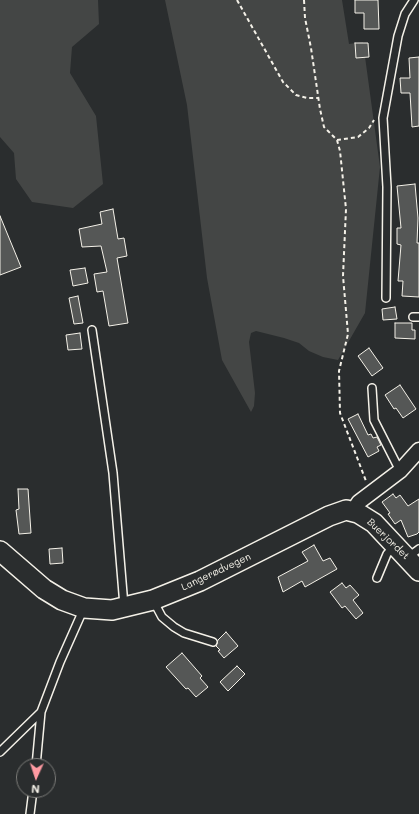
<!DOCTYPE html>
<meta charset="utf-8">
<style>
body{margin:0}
#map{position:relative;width:419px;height:814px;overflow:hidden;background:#2a2d2e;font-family:Mali,sans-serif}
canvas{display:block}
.north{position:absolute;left:16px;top:758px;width:40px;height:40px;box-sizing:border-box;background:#2a2d2e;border:1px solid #7b7b78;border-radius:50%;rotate:183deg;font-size:11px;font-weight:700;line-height:16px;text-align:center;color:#f4f1e8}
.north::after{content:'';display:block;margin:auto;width:14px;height:18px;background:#ff9aa2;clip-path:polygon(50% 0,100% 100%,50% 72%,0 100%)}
</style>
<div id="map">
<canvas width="419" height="814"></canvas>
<div class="north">N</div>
</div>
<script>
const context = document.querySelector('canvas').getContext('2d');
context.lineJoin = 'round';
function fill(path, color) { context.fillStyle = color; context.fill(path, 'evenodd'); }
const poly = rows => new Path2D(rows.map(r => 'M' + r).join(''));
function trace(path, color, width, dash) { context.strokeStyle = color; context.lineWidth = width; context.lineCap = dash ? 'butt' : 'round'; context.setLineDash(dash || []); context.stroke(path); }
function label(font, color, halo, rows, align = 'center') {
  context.font = font + ' Mali,sans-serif'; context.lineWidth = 3.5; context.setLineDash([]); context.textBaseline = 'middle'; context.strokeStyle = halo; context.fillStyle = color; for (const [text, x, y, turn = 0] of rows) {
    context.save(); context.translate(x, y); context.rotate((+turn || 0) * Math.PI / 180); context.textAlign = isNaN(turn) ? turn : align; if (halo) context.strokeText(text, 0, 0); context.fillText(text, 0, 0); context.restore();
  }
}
const green = poly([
 [0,0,98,0,99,24,72,47,70,73,96,116,103,184,73,208,32,202,16,179,14,153,0,137],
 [165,0,342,0,349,44,363,42,380,167,365,313,338,360,323,357,309,351,299,343,284,338,256,331,251,333,249,342,255,393,254,406,251,412,222,360,207,278,187,105]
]);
const building = poly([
 [355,0,378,0,379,29,364,29,364,13,355,13,355,0],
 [355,43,368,43,369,57,356,58,355,43],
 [419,57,419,126,412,127,410,93,401,93,400,78,410,78,409,58,419,57],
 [415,184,418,218,417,243,419,243,419,297,402,296,403,281,398,281,401,245,397,244,397,228,401,228,397,186,415,184],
 [113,209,118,239,124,238,127,256,117,258,128,323,109,326,103,291,97,292,94,274,107,272,101,246,82,247,79,229,102,224,100,212,113,209],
 [0,216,21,267,0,275,0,216],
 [85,268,88,283,73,286,70,270,85,268],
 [78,296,83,323,74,324,69,298,78,296],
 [395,307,397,319,383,320,382,309,395,307],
 [395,323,412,323,412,330,415,330,415,339,395,338,395,323],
 [80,333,82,349,68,350,66,335,80,333],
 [369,348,383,368,372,376,358,356,369,348],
 [400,385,416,409,403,418,396,408,394,409,385,395,400,385],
 [358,414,368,435,371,434,373,438,377,437,381,445,377,447,379,451,368,457,348,419,358,414],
 [18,489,28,489,31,533,19,534,16,510,19,509,18,489],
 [393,494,396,498,400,495,408,506,419,499,419,532,417,534,408,537,401,520,395,524,388,514,390,513,382,502,393,494],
 [314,545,323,561,330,558,337,569,305,587,302,581,283,592,278,577,308,561,302,552,314,545],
 [62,548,63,563,50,564,49,549,62,548],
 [342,583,346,588,350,585,359,595,353,600,363,613,356,619,345,606,342,608,330,592,342,583],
 [226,632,238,646,224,658,218,651,220,650,216,646,218,640,226,632],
 [182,653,202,676,200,678,208,687,196,697,188,688,186,689,166,667,182,653],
 [237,666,245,674,228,691,220,682,237,666]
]);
const path = poly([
 [237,0,283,82,296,95,307,98,319,98],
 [304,0,305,18,311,48,320,109,324,127,337,140,340,151,346,209,343,276,348,334,339,371,340,413,366,481],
 [337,140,358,137,369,128,374,120]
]);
const service = poly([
 [386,298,387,187,383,118,398,36,405,14,414,0],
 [413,317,419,317],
 [92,330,113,473,124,606],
 [372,388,374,420,400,471],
 [408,557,419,549],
 [377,578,387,554,394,546],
 [154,602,162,617,174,627,184,633,213,642],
 [0,752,41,712,60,662,84,608],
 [36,766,41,712],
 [30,814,33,790]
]);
const minor = poly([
 [353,511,359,502,400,471,419,450]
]);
const secondary = poly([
 [0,551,44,589,62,600,84,608,112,610,153,600,200,581,329,516,346,510,358,513,374,523,419,571]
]);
const streetNames = [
 ["Buerjordet",388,539,44],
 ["Langerødvegen",216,572,-25]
];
fill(green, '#444645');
fill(building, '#555756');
trace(building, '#f4f1e8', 1);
trace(service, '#f4f1e8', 10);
trace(minor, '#f4f1e8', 17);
trace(secondary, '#f4f1e8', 22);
trace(path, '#f4f1e8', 2, [4, 3]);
trace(service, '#2a2d2e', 7);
trace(minor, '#2a2d2e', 14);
trace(secondary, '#2a2d2e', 19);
label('10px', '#f4f1e8', '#2a2d2e', streetNames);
</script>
